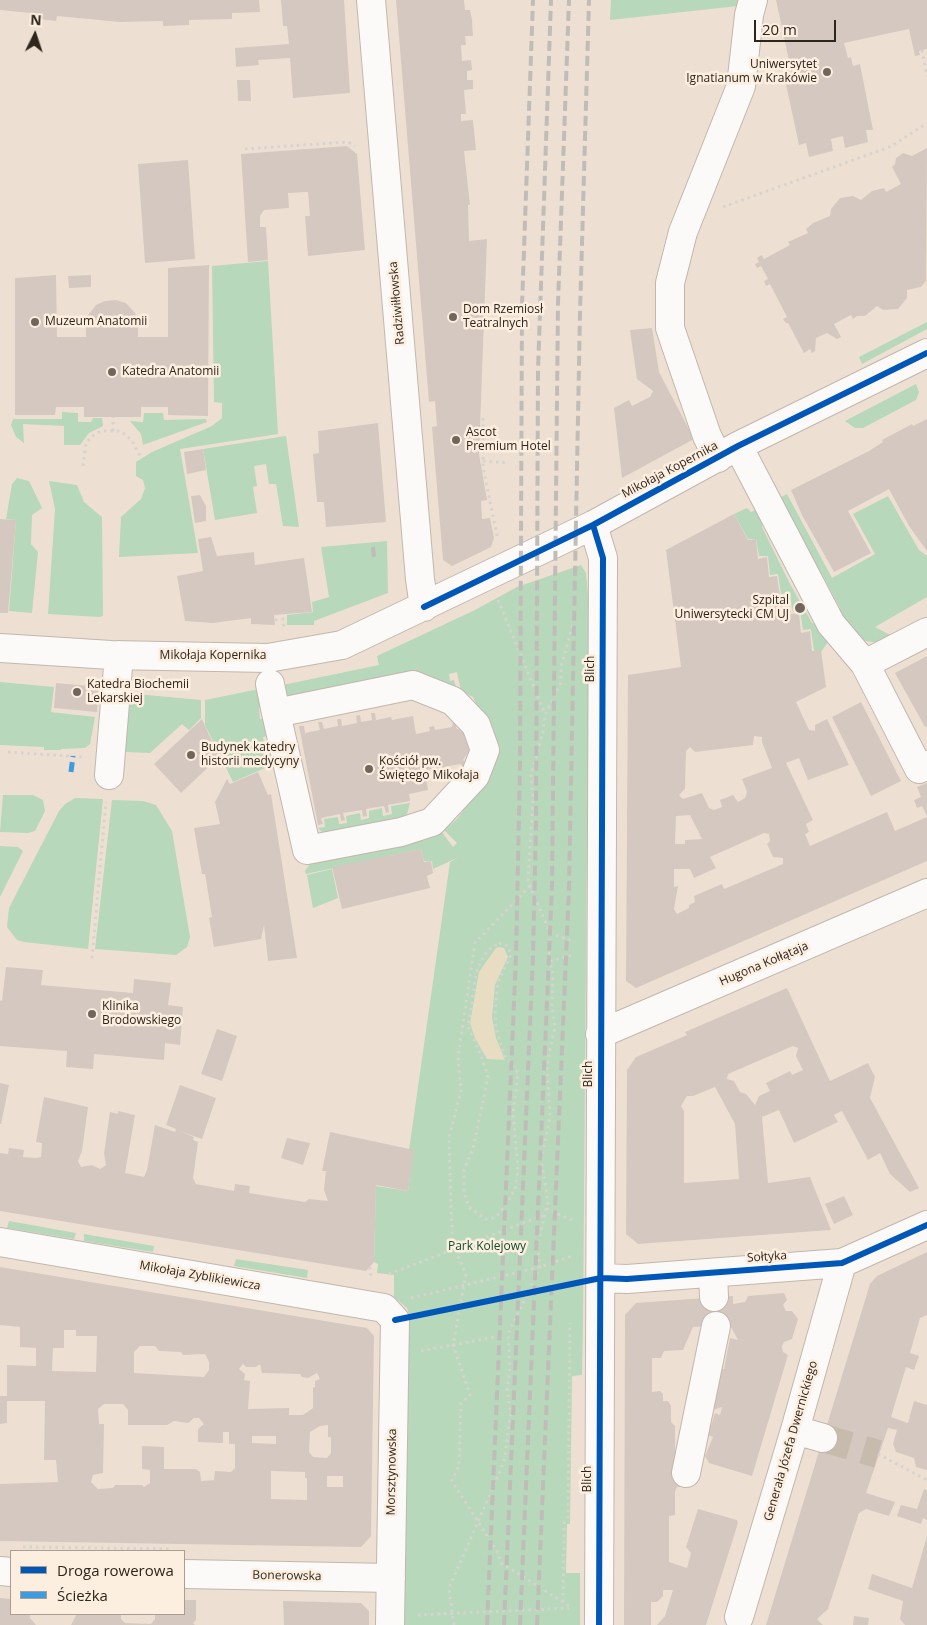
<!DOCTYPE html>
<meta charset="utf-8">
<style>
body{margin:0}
#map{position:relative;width:927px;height:1625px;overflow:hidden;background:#ede0d2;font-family:"Open Sans",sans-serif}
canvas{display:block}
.legend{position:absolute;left:10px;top:1550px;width:175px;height:65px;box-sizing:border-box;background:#fdefe0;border:1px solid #aa9e92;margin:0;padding:6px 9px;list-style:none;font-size:15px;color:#2e251c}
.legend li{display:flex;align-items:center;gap:10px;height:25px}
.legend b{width:25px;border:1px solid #aa9e92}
.north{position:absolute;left:10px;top:10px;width:50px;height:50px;-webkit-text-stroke:4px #fdefe0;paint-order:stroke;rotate:4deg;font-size:14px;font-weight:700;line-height:20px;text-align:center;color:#2e251c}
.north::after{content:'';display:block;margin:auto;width:18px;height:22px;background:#2e251c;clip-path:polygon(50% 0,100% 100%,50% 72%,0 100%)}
.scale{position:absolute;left:754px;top:20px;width:82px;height:22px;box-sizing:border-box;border:2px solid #2e251c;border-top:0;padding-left:6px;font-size:15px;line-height:18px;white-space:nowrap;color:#2e251c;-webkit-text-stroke:4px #fdefe0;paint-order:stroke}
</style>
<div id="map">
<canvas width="927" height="1625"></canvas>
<ul class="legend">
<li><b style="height:6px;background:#0057b8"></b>Droga rowerowa</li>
<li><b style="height:6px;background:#3d9cdf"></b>Ścieżka</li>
</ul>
<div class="north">N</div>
<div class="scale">20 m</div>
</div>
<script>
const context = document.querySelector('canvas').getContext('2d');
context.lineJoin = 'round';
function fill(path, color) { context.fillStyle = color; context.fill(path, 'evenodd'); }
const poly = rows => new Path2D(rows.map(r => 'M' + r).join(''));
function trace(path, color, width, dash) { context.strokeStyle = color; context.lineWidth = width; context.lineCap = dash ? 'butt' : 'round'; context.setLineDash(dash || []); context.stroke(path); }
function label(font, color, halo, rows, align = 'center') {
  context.font = font + ' "Open Sans",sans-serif'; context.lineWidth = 5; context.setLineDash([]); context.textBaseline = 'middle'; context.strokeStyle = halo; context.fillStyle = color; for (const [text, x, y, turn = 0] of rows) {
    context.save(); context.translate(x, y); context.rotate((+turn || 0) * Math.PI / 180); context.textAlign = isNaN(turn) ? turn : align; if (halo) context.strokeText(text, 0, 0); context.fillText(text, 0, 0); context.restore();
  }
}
const green = poly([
 [611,0,741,0,738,6,610,20],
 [268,261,278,434,180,449,198,553,119,557,121,517,141,499,145,488,143,480,136,476,136,462,152,452,212,426,222,418,222,403,214,402,212,266],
 [927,322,927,329,862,364,859,357],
 [916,384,919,392,916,400,863,428,855,428,845,421],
 [62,412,78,413,78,422,91,422,93,418,102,418,103,426,89,433,80,445,64,445,64,426,23,424,24,443,16,437,11,425,13,419,62,419],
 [144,413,163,413,164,420,206,419,207,422,143,445,141,434,130,421,143,422],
 [286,436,299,527,283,526,276,484,269,484,266,464,254,466,257,486,253,487,257,513,215,520,203,449],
 [17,478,29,481,42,508,32,515,31,544,38,552,32,613,9,611,16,520,6,519,12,484],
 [49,481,77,485,84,502,102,517,103,616,100,617,48,614,55,509],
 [787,494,832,578,875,554,853,514,888,496,919,550,927,556,927,597,875,627,896,638,878,643,860,640,837,615,840,608,822,574,813,572,777,499],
 [761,507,765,519,762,527,789,582,812,623,825,628,828,642,821,652,814,651,811,629,803,630,800,611,793,612,789,593,781,594,778,574,770,575,768,556,759,556,756,539,748,539,734,514,747,508,751,512],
 [387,541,388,593,314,621,314,625,287,625,287,615,313,612,312,602,329,597,321,547],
 [581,565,586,573,588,595,591,595,587,807,587,821,589,821,587,836,583,1325,582,1375,572,1376,570,1524,567,1524,566,1573,580,1573,580,1625,402,1625,409,1314,407,1308,394,1297,394,1275,377,1273,378,1264,374,1262,376,1186,408,1191,413,1151,409,1150,450,862,459,857,433,869,432,861,424,861,421,849,306,874,305,871,312,861,425,840,442,832,453,847,457,843,444,830,456,820,486,782,491,738,473,697,461,691,457,672,449,674,450,681,454,680,456,687,426,675,411,676,290,697,278,686,379,665,377,656,475,610,517,587],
 [0,682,54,687,51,712,95,717,90,744,85,748,61,749,61,750,44,750,44,747,0,745],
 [259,689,262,707,259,708,260,719,264,719,267,736,263,737,265,748,269,748,272,765,233,782,205,725,205,700],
 [125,693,201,700,201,718,189,730,182,724,150,753,125,752,129,702],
 [3,795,33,795,43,800,45,811,35,831,28,833,0,832],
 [75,798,103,799,88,949,24,942,17,940,7,927,9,908,59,811,65,804],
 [112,800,143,801,156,805,172,831,190,937,187,947,176,955,95,949],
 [410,803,407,814,400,820,328,834,323,833,318,828,325,827,324,819,338,817,339,824,347,823,346,816,360,813,361,820,369,818,369,811,382,808,383,816,392,814,391,806],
 [0,846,18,847,23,851,0,897],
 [332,869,338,898,313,908,307,875],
 [9,1221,76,1233,74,1239,7,1228],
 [84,1234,154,1246,153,1252,84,1241],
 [236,1259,308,1270,307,1278,234,1266]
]);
const sand = poly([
 [499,947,504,948,508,957,495,985,492,1017,496,1038,505,1060,487,1059,475,1038,470,1023,479,972,496,948]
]);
const building = poly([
 [0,0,259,0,260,12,232,13,232,19,189,20,189,25,163,26,163,21,120,22,57,16,56,21,30,18,30,13,0,10],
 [281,0,344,0,350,93,293,98,290,58,258,60,259,65,236,67,235,48,289,44,287,26,283,26],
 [396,0,464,0,465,10,470,10,472,20,473,36,465,36,466,45,461,45,462,61,471,60,472,70,467,71,467,80,473,80,473,89,464,90,466,114,461,114,461,121,473,120,476,150,464,151,470,205,468,205,469,241,487,239,479,454,487,500,481,501,482,519,490,518,494,538,491,547,452,566,443,560,432,427,437,426,435,401,429,402],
 [776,0,927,0,927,49,919,51,920,55,915,56,909,29,844,43,848,58,851,57,853,66,860,64,873,130,866,130,868,142,845,148,843,136,831,139,833,151,809,157,806,143,799,145,785,80,793,79],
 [237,80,250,80,251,101,238,101],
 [347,146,357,154,365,250,308,256,305,216,310,216,308,192,288,193,289,208,264,210,260,216,260,227,266,227,268,260,248,262,241,154],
 [927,148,926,281,921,287,907,290,907,298,898,309,883,310,877,306,865,316,857,316,853,319,851,315,834,324,841,337,837,339,827,333,816,338,815,351,812,353,810,349,804,353,788,323,786,323,783,319,787,317,770,284,766,286,764,281,768,279,761,266,757,268,755,264,759,262,757,258,762,255,764,259,790,245,788,242,808,233,806,229,813,223,830,216,831,209,840,198,853,196,861,200,872,191,884,188,886,192,901,184,892,167,895,164,896,158,903,153,912,156],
 [188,160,195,259,145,263,138,164],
 [209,265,208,416,168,415,168,407,141,407,141,417,84,417,84,407,56,407,55,415,15,415,15,278,56,275,57,337,86,337,86,324,89,314,96,305,105,301,116,300,126,303,135,313,138,323,138,337,168,337,168,268],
 [91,275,91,287,69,288,68,276],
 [652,328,659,372,694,439,622,478,614,408,629,400,632,406,650,397,653,391,637,379,630,330],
 [927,419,927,551,909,526,889,489,848,511,871,553,834,572,802,515,791,490,869,451,883,442,882,440,912,424,913,426],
 [378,423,386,522,326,527,324,502,317,502,313,454,319,453,318,431],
 [203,449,206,470,187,474,184,452],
 [200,495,206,506,206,521,195,523,191,496],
 [734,514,748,540,756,539,758,559,767,557,769,577,777,576,780,596,788,594,791,614,799,613,801,633,810,631,812,651,821,650,826,687,796,702,809,730,815,731,815,725,827,719,849,765,808,780,799,758,786,763,813,820,806,824,809,832,805,834,810,846,887,812,895,831,927,817,927,861,636,988,626,981,628,675,681,667,666,550],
 [754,736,762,737,762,742,772,768,742,779,747,792,745,798,738,802,733,795,720,800,722,807,714,810,709,808,702,793,683,799,679,795,685,789,686,751,690,747,695,752,753,745],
 [690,815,702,839,685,840,685,844,675,844,676,816],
 [764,833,769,834,770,841,767,844,773,857,783,858,783,864,724,889,722,884,694,896,695,902,689,905,689,908,677,914,674,909,678,886,674,887,674,869,690,869,694,878,716,868,710,857],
 [0,519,16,520,8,613,0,613],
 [211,537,217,556,254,552,255,565,304,558,312,612,274,615,275,625,251,624,251,618,213,623,185,621,177,576,203,571,198,539],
 [927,656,927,726,925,727,895,673],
 [56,683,99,687,97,712,54,708],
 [861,702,901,781,871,796,832,717],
 [371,713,375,713,376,720,391,717,392,720,413,716,416,734,430,731,429,727,434,726,435,730,452,727,453,721,457,722,456,728,465,733,475,752,469,751,463,760,468,764,465,768,460,764,444,767,445,771,441,772,440,768,425,770,428,790,409,794,410,801,388,805,389,812,386,813,384,806,366,809,367,816,363,817,362,810,343,813,345,820,341,821,340,814,321,818,323,824,318,825,299,726,304,726,305,733,320,730,318,722,322,722,324,729,338,726,337,719,341,719,342,726,357,723,356,716,360,715,361,722,372,720],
 [202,719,219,757,181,793,154,764],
 [258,772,268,795,271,794,297,958,268,961,264,925,261,939,214,947,209,918,212,917,205,874,202,874,194,828,220,824,215,802,227,779,230,784],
 [927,783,927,816,922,806,917,808,914,800,921,797,917,787],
 [421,849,424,862,431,861,433,873,427,876,430,888,342,909,332,867],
 [6,967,43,970,41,985,133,993,134,979,171,983,168,1005,183,1007,180,1045,165,1043,164,1060,94,1054,93,1069,66,1067,67,1051,0,1046,0,1000,2,1001],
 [787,988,830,1081,868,1063,875,1077,870,1098,919,1188,910,1192,890,1174,880,1153,868,1160,842,1111,834,1115,838,1122,794,1143,779,1110,762,1117,768,1183,810,1177,831,1230,638,1244,626,1234,627,1070,636,1057,687,1035,685,1032,699,1026],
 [793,1046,798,1048,796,1056,803,1070,792,1075,790,1071,766,1083,770,1091,759,1096,755,1105,746,1094,740,1092,734,1081,727,1079,728,1074],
 [715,1087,735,1124,739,1179,684,1183,684,1111,681,1106,687,1096,693,1096],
 [217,1029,237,1036,222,1081,201,1074],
 [0,1083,9,1085,1,1124,0,1124],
 [180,1085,216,1098,202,1139,179,1131,194,1137,193,1140,198,1142,193,1178,196,1184,234,1191,235,1184,250,1186,249,1193,305,1202,309,1199,328,1201,324,1190,326,1171,322,1171,330,1132,414,1150,408,1191,376,1185,374,1262,366,1271,0,1211,0,1153,8,1154,9,1148,24,1150,23,1157,35,1158,41,1157,42,1143,36,1142,44,1097,88,1107,82,1151,78,1161,81,1167,92,1165,100,1169,106,1165,104,1153,110,1112,118,1114,118,1111,135,1115,125,1173,144,1177,147,1170,155,1125,175,1132,176,1129,166,1125],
 [287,1138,310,1143,303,1165,281,1158],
 [844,1196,853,1215,834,1224,825,1204],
 [927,1252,927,1315,920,1318,910,1353,919,1356,914,1370,906,1367,891,1417,908,1423,914,1401,927,1405,927,1470,916,1467,914,1458,896,1452,893,1444,897,1430,888,1428,866,1493,895,1502,889,1516,866,1509,859,1513,828,1609,817,1619,823,1625,766,1625,870,1284,877,1276],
 [0,1267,367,1328,374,1336,371,1536,361,1547,0,1541,0,1484,58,1482,56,1460,44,1460,45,1401,7,1401,7,1423,0,1424,0,1396,7,1396,7,1365,36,1366,36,1348,20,1347,20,1327,0,1325],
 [64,1330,76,1330,76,1336,97,1336,96,1372,52,1371,53,1348,64,1348],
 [140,1346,155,1346,159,1351,181,1352,183,1355,205,1354,209,1362,209,1370,204,1377,134,1373,134,1352],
 [243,1364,246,1367,256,1367,260,1364,262,1373,300,1374,302,1377,308,1378,317,1373,320,1379,315,1381,315,1387,313,1388,313,1408,303,1415,289,1415,289,1408,248,1409,250,1381,244,1380,245,1374,239,1369],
 [104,1404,123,1404,128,1410,128,1425,167,1425,174,1421,188,1423,194,1418,199,1418,204,1424,198,1429,198,1442,223,1443,223,1432,229,1432,229,1444,235,1444,235,1468,231,1472,215,1471,214,1480,201,1481,200,1472,196,1469,164,1469,164,1447,142,1446,142,1469,150,1470,150,1483,144,1487,142,1485,115,1485,113,1488,98,1489,91,1482,93,1475,103,1473,104,1424,99,1424,98,1409],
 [328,1425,328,1437,331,1437,331,1453,327,1458,313,1457,309,1452,310,1432,320,1426],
 [252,1436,276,1436,276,1444,252,1443],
 [271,1471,305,1472,305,1478,307,1478,307,1500,271,1499],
 [327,1476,343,1476,343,1487,327,1487],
 [784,1293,787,1300,783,1305,786,1311,792,1311,798,1319,792,1339,784,1342,782,1346,783,1352,788,1355,752,1476,709,1463,705,1456,713,1437,708,1435,715,1413,720,1415,722,1407,713,1410,719,1385,714,1383,718,1368,724,1369,730,1338,738,1340,730,1325,693,1327,683,1350,664,1351,661,1358,652,1358,652,1392,660,1391,663,1394,663,1401,668,1401,671,1406,671,1422,675,1426,675,1475,683,1480,683,1487,677,1487,675,1492,675,1515,669,1516,669,1562,687,1568,691,1553,686,1547,698,1509,737,1520,738,1523,706,1625,657,1625,665,1616,673,1590,663,1590,663,1596,657,1602,651,1602,651,1625,624,1625,625,1315,636,1303,733,1296,733,1304,745,1302,748,1296],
 [924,1489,927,1490,927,1520,923,1518,921,1524,897,1516,901,1505,917,1509],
 [927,1536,927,1625,905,1625,900,1619,903,1601,868,1589,872,1574,912,1588],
 [0,1598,11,1599,11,1614,30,1614,30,1618,36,1625,0,1625],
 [184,1600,196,1600,196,1620,193,1623,195,1625,71,1625,77,1614,121,1614,121,1619,125,1623,151,1624,155,1619,155,1614,184,1614],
 [283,1601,361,1603,369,1611,369,1625,284,1625],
 [854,1616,869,1618,868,1625,853,1625]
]);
const minorTunnel = poly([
 [823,1438,878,1454]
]);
const path = poly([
 [922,50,927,76],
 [245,149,348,142,355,146],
 [723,207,892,146,927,123],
 [483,418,483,467,498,540],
 [113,431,113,417],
 [483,461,508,463],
 [83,466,86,443,91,437,101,431,119,431,126,435,132,441,140,456],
 [498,600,545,714],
 [275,620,283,619,284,628],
 [8,752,83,757],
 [530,886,475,943,458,1057,461,1091,449,1138,451,1204,453,1245,466,1274,453,1345,470,1395,461,1403,459,1465,452,1481,498,1553,501,1563,571,1607],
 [550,933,575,942],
 [499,943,508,946,511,955,498,982,495,1011,496,1028,504,1055,518,1073,513,1112,518,1170,515,1189,509,1200,500,1213,493,1218,485,1219,469,1207,464,1193,464,1170,473,1149,488,1077,481,1055,468,1027,477,969,487,951,499,943],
 [92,958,106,802],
 [550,961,573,955],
 [546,1209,574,1221],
 [370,1267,371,1277],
 [389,1274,544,1215],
 [411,1298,540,1267,572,1256],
 [421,1351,500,1336],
 [878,1454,927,1480],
 [23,1547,172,1549],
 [563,1602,564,1523,568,1517,570,1323],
 [418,1615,569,1608],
 [454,1625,449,1588,504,1462,511,1412,507,1390,510,1367,508,1334,540,1267,537,1246,548,1202,541,1159,550,1117,547,1064,555,1027,552,1006,553,975,549,959,550,933,528,881,533,798,531,776,543,732,545,715,561,682,561,666,573,625]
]);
const minor = poly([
 [371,0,420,579,424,607],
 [738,446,831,624,865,664,927,632],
 [718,458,707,436,670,328,670,283,683,232,741,86,749,15,753,0],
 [593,525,603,558,599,1625],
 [0,648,111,655,268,658,342,645,593,525,738,446,927,353],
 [865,664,919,769,927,765],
 [270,684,276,713,307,850,401,832,432,822,475,776,485,750,476,725,453,701,413,685,276,713],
 [109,775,119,655],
 [600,1034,927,893],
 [0,1242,384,1308,395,1320,390,1625],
 [713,1273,714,1297],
 [601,1278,627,1279,842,1263,927,1225],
 [795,1430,823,1438],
 [686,1473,716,1326],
 [0,1571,11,1572],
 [184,1574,391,1578],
 [739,1617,795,1430,842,1263]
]);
const rail = poly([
 [373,547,374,558],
 [487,1625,516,956,520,769,522,305,533,0],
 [504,1625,533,956,536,827,538,370,551,0],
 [520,1625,552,886,558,303,569,0],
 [537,1625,569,888,580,313,589,0]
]);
const quiet = poly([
 [71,772,73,756]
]);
const cycleway = poly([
 [593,525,603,558,599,1625],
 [424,607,593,525,738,446,927,353],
 [395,1320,601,1278,627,1279,842,1263,927,1225]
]);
const markers = [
 [827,72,5,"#71665c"],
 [453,317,5,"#71665c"],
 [35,322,5,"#71665c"],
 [112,372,5,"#71665c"],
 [456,440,5,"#71665c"],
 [800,608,6,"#71665c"],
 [77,692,5,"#71665c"],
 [191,755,5,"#71665c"],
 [369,769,5,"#71665c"],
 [92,1014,5,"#71665c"]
];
const poiNames = [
 ["Uniwersytet",817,65,"right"],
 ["Ignatianum w Krakówie",817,79,"right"],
 ["Dom Rzemiosł",463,310],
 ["Teatralnych",463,324],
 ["Muzeum Anatomii",45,322],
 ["Katedra Anatomii",122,372],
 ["Ascot",466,433],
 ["Premium Hotel",466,447],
 ["Szpital",789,601,"right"],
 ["Uniwersytecki CM UJ",789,615,"right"],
 ["Katedra Biochemii",87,685],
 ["Lekarskiej",87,699],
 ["Budynek katedry",201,748],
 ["historii medycyny",201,762],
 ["Kościół pw.",379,762],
 ["Świętego Mikołaja",379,776],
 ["Klinika",102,1007],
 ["Brodowskiego",102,1021]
];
const streetNames = [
 ["Radziwiłłowska",397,303,-95],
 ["Mikołaja Kopernika",670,470,-28],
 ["Mikołaja Kopernika",213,656],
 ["Blich",591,669,-90],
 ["Hugona Kołłątaja",764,964,-23],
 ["Blich",589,1074,-90],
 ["Sołtyka",767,1257,-4],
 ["Mikołaja Zyblikiewicza",200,1276,10],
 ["Generała Józefa Dwernickiego",791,1441,-74],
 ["Morsztynowska",392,1472,-89],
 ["Blich",588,1479,-90],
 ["Bonerowska",287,1576,1]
];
const parkNames = [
 ["Park Kolejowy",487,1247]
];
fill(green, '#b7d8ba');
fill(sand, '#e8ddc3');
fill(building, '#d5c8c0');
trace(minorTunnel, '#c7bbae', 28, [28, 14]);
trace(minor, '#c2b7ad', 30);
trace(path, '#d7d3cf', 3, [2.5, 4]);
trace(minor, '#fcfaf8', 28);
trace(rail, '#c0bdb9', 4, [10, 5]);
trace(quiet, '#3d9cdf', 5, [10, 5]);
trace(cycleway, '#0057b8', 6);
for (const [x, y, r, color] of markers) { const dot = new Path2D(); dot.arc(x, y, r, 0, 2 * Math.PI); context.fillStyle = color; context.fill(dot); trace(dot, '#fdefe0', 2); }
label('12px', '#2e251c', '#fdefe0', poiNames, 'left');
label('12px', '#2e251c', '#fdefe0', streetNames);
label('12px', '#124b2f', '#fdefe0', parkNames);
</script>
